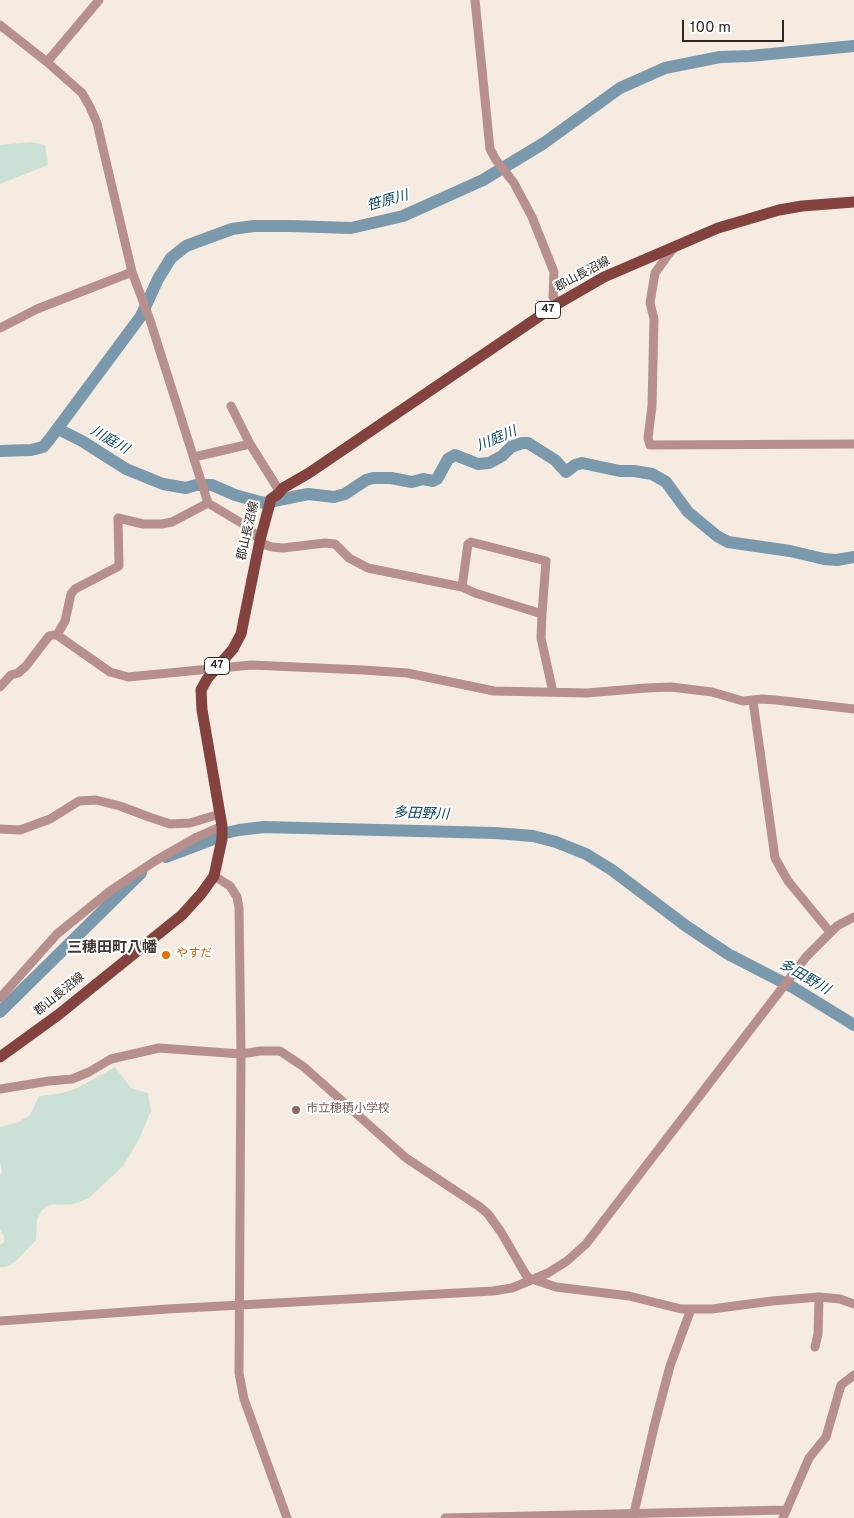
<!DOCTYPE html>
<meta charset="utf-8">
<style>
body{margin:0}
#map{position:relative;width:854px;height:1518px;overflow:hidden;background:#f5ebe1;font-family:Overpass,sans-serif}
canvas{display:block}
.scale{position:absolute;left:682px;top:20px;width:102px;height:22px;box-sizing:border-box;border:2px solid #2b2824;border-top:0;padding-left:6px;font-size:15px;line-height:18px;white-space:nowrap;color:#2b2824;-webkit-text-stroke:4px #fff;paint-order:stroke}
</style>
<div id="map">
<canvas width="854" height="1518"></canvas>
<div class="scale">100 m</div>
</div>
<script>
const context = document.querySelector('canvas').getContext('2d');
context.lineJoin = 'round';
function fill(path, color) { context.fillStyle = color; context.fill(path, 'evenodd'); }
const poly = rows => new Path2D(rows.map(r => 'M' + r).join(''));
function trace(path, color, width, dash) { context.strokeStyle = color; context.lineWidth = width; context.lineCap = dash ? 'butt' : 'round'; context.setLineDash(dash || []); context.stroke(path); }
function label(font, color, halo, rows, align = 'center') {
  context.font = font + ' Overpass,"Noto Sans JP",sans-serif'; context.lineWidth = 4; context.setLineDash([]); context.textBaseline = 'middle'; context.strokeStyle = halo; context.fillStyle = color; for (const [text, x, y, turn = 0] of rows) {
    context.save(); context.translate(x, y); context.rotate((+turn || 0) * Math.PI / 180); context.textAlign = isNaN(turn) ? turn : align; if (halo) context.strokeText(text, 0, 0); context.fillText(text, 0, 0); context.restore();
  }
}
const green = poly([
 [31,142,45,145,48,165,0,184,0,145],
 [115,1067,131,1088,148,1093,151,1111,138,1141,123,1166,89,1198,73,1204,50,1205,42,1210,37,1220,36,1240,16,1261,6,1267,0,1267,0,1245,4,1242,4,1237,0,1229,0,1174,2,1173,0,1162,0,1127,19,1122,30,1115,39,1096,63,1093,77,1088]
]);
const river = poly([
 [58,429,82,441,126,469,163,484,186,488,196,485,212,485,235,495,264,503,308,494,334,497,345,494,366,480,373,478,391,478,412,482,423,479,433,481,437,479,448,459,455,455,478,464,489,463,502,456,511,447,522,443,528,443,555,460,566,472,575,465,582,463,620,471,634,471,652,474,666,482,688,512,717,536,728,542,790,551,824,559,837,560,854,557],
 [0,451,31,450,43,447,49,440,141,316,158,279,171,258,186,246,232,229,254,226,291,226,351,228,403,216,483,180,544,143,620,88,665,68,720,57,750,56,854,46],
 [166,857,214,839,221,834,239,830,264,827,495,833,533,836,556,842,586,854,612,870,686,926,728,954,794,988,854,1025],
 [0,1012,141,873]
]);
const minor = poly([
 [475,0,490,149,496,160,514,183,532,217,554,272,553,297,559,303],
 [0,25,47,62,82,93,90,107,97,123,132,272,150,320,208,503,248,527,263,544,272,547,283,548,325,543,335,544,349,558,368,568,462,587,475,593,542,614],
 [47,62,99,0],
 [674,248,668,255,655,273,650,303,654,319,652,406,648,438,650,445,854,444],
 [0,328,37,309,132,272],
 [231,406,250,444,280,492],
 [194,457,250,444],
 [462,587,468,544,471,542,546,561,542,614,541,638,553,692],
 [57,635,65,621,71,594,75,589,119,566,118,518,143,524,162,524,172,522,208,503],
 [0,687,11,675,18,673,26,666,49,636,53,635,57,635,110,672,128,677,251,665,363,670,407,673,494,691,587,693,646,688,671,687,712,692,743,701,762,699,776,700,854,709],
 [753,701,775,858,788,881,830,932],
 [0,829,20,830,50,819,79,801,96,800,120,806,149,817,170,824,190,823,220,814],
 [214,876,230,886,237,897,239,908,241,1054,239,1373,244,1399,287,1518],
 [0,998,57,934,110,891,155,861,197,837,222,826],
 [0,1089,49,1081,72,1079,89,1072,111,1059,159,1048,241,1054,260,1051,280,1051,304,1067,406,1158,480,1207,488,1214,501,1232,526,1275,529,1278,556,1287,629,1296,681,1309,712,1309,772,1301,819,1297,840,1299,854,1304],
 [0,1321,168,1309,493,1291,512,1288,548,1273,567,1261,586,1244,806,957,837,926,854,917],
 [815,1347,818,1334,819,1297],
 [634,1513,655,1423,670,1366,691,1309],
 [445,1518,785,1510],
 [783,1518,809,1458,826,1437,841,1385,854,1375]
]);
const major = poly([
 [0,1057,58,1015,182,915,201,894,214,876,222,839,222,826,202,710,201,690,207,679,233,649,241,634,260,540,271,499,278,494,283,488,309,473,559,303,604,277,718,228,779,210,802,206,854,202]
]);
const markers = [
 [166,955,5,"#e8710a"],
 [296,1110,5,"#8d6e63"]
];
const shields = [
 [548,310,25],
 [217,666,25]
];
const shieldNames = [
 ["47",548,310],
 ["47",217,666]
];
const streetNames = [
 ["郡山長沼線",583,275,-28],
 ["郡山長沼線",249,531,-77],
 ["郡山長沼線",60,995,-39]
];
const foodNames = [
 ["やすだ",176,955]
];
const educationNames = [
 ["市立穂積小学校",306,1110]
];
const waterNames = [
 ["笹原川",388,202,-16],
 ["川庭川",497,440,-23],
 ["川庭川",109,441,30],
 ["多田野川",421,815,2],
 ["多田野川",804,978,30]
];
const quarterNames = [
 ["三穂田町八幡",112,949]
];
fill(green, '#cce1d5');
trace(river, '#7a99ad', 12);
trace(minor, '#b7908d', 9);
trace(major, '#84423f', 11);
for (const [x, y, r, color] of markers) { const dot = new Path2D(); dot.arc(x, y, r, 0, 2 * Math.PI); context.fillStyle = color; context.fill(dot); trace(dot, '#fff', 2); }
for (const [x, y, w] of shields) { const box = new Path2D(); box.roundRect(x - w / 2, y - 8.5, w, 17, 4); context.fillStyle = '#fff'; context.fill(box); trace(box, '#2b2824', 1); }
label('bold 11px', '#2b2824', null, shieldNames);
label('12px', '#2b2824', '#fff', streetNames);
label('12px', '#c56008', '#fff', foodNames, 'left');
label('12px', '#785e54', '#fff', educationNames, 'left');
label('italic 14px', '#0b4563', '#fff', waterNames);
label('bold 15px', '#413931', '#fff', quarterNames);
</script>
